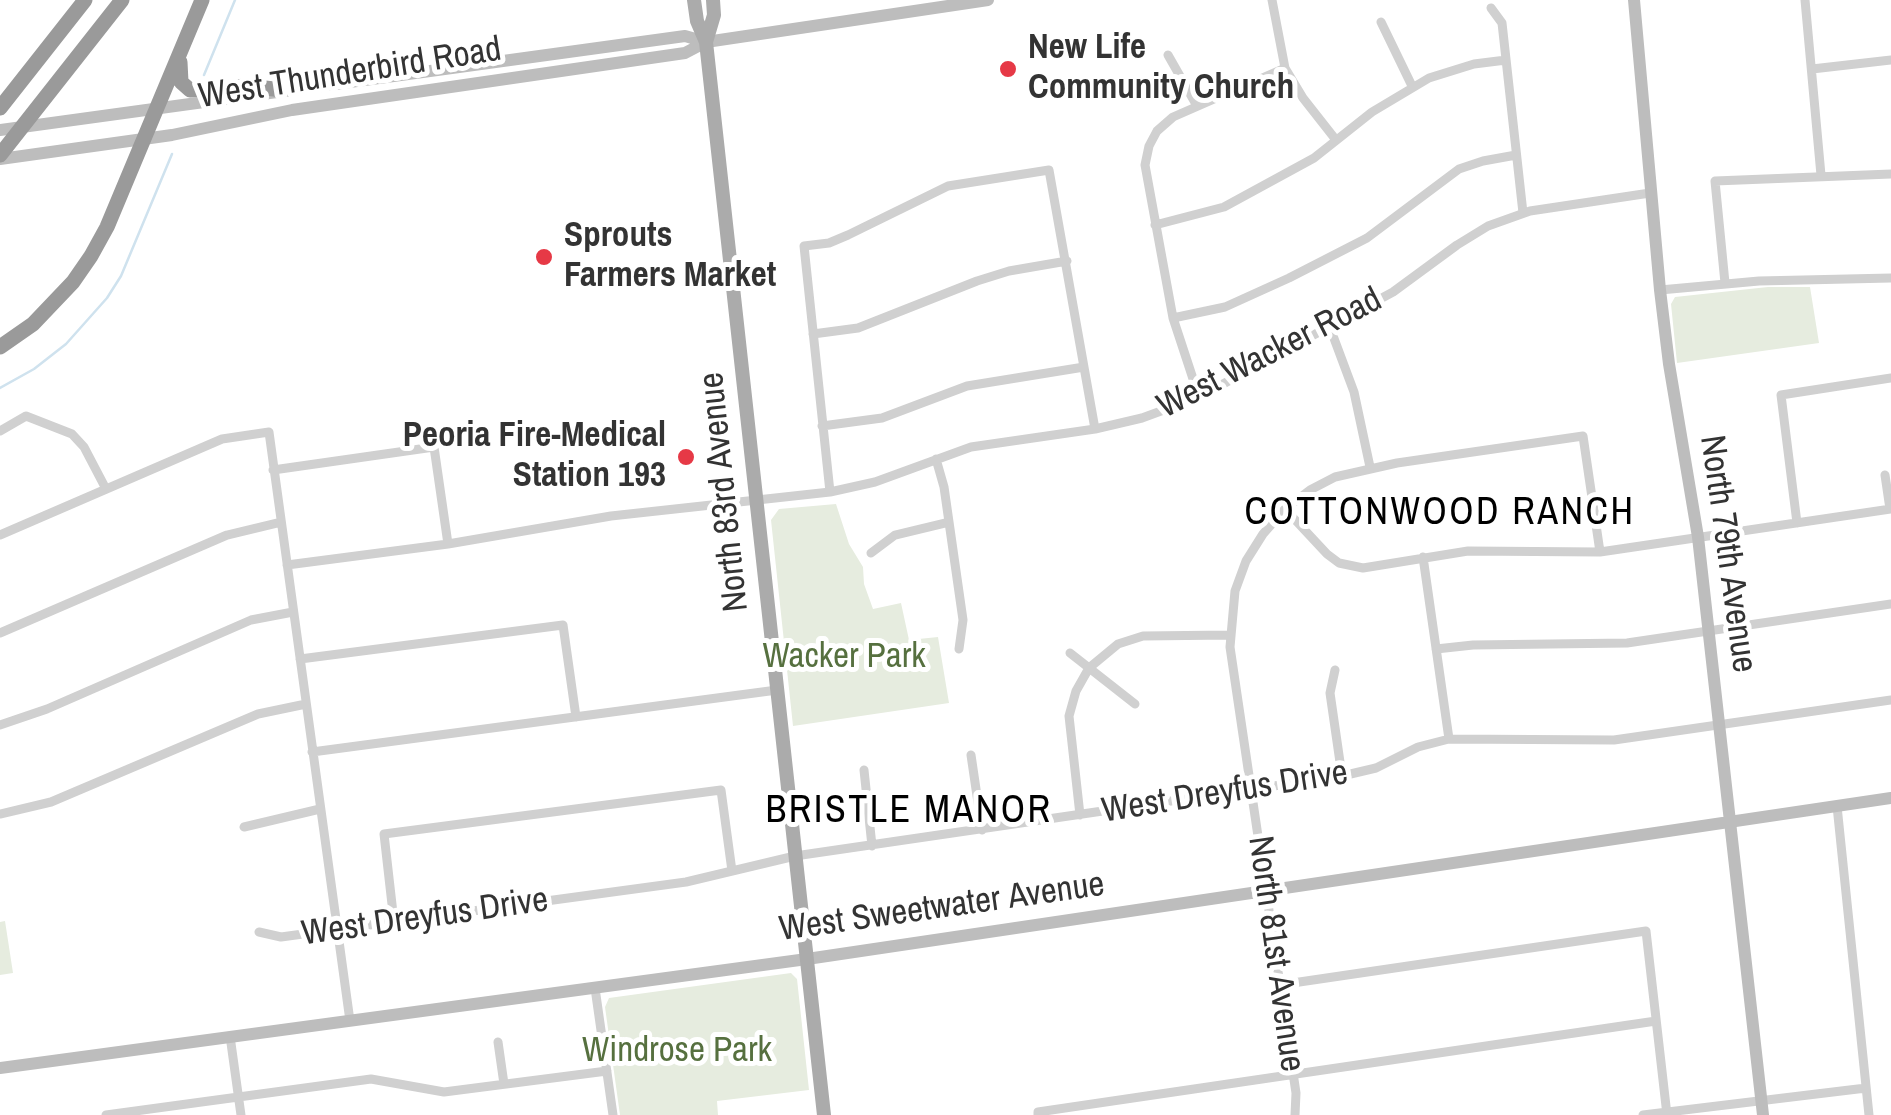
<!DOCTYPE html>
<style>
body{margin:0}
canvas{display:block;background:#fff}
</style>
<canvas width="1891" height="1115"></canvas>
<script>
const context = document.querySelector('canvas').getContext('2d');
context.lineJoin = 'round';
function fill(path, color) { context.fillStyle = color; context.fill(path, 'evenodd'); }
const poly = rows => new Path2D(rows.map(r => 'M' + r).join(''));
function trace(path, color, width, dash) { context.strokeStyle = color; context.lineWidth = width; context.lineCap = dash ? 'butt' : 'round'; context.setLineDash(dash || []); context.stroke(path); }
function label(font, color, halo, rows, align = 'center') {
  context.font = font + ' "Archivo Narrow",sans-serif'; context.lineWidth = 10; context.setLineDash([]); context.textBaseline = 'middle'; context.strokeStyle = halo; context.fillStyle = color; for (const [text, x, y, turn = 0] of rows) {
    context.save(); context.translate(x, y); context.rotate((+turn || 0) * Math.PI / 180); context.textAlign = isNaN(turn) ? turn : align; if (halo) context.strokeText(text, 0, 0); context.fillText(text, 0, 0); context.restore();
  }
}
const green = poly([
 [1768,287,1810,287,1819,343,1677,363,1671,304,1675,297],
 [836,504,849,544,863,567,864,584,873,609,901,603,909,640,938,637,949,703,793,726,771,520,779,509],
 [5,921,13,973,0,975,0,922],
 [791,973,797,979,809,1090,717,1101,718,1115,620,1115,605,1007,609,998]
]);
const stream = poly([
 [204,75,235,0],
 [0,388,34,369,66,344,107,298,121,276,172,154]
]);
const street = poly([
 [1272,0,1285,68,1303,98,1336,140],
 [1805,0,1821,175],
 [1491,8,1502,23,1523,213],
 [1381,22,1412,86],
 [1168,55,1197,106],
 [1812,69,1891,60],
 [1155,225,1224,207,1314,158,1372,112,1429,78,1474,64,1506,60],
 [1725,283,1715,181,1891,174],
 [1660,290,1759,281,1891,278],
 [1173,318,1225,307,1289,278,1367,238,1459,169,1483,161,1516,155],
 [1329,325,1354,392,1370,467],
 [813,334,858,328,977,281,1009,271,1067,261],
 [1199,397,1173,318,1145,165,1149,146,1157,131,1173,117,1285,68],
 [822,426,882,418,967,386,1084,367],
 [0,431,26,416,72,434,84,447,106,489],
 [936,459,944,487,963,620,959,649],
 [273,470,434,447,448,544],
 [1885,475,1890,509],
 [830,492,804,246,829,243,848,235,948,186,1049,170,1095,429],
 [1285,509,1327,554,1339,563,1363,568,1468,551,1600,552,1891,509],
 [1797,523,1781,395,1891,378],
 [0,535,222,439,269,432,350,1021],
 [871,553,895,535,949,522],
 [1423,557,1449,739],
 [287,565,448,544,611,516,830,492,875,482,971,447,1095,429,1142,418,1199,397,1393,292,1457,245,1488,226,1530,211,1650,193],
 [0,633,227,535,281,522],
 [1436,649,1473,645,1627,643,1891,604],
 [1070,653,1135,704],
 [300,659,563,625,576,717],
 [1335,670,1330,693,1342,776],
 [0,725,47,709,251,620,293,612],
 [312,752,777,690],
 [971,755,982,830],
 [864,770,872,846],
 [1837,806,1869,1115],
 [0,814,51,802,258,714,306,704],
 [1080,815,1069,716,1076,691,1089,668,1118,644,1143,636,1230,635],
 [244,827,320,809],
 [394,922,384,834,721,790,732,871],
 [259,932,281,937,686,882,795,856,1342,776,1376,768,1418,747,1449,739,1614,740,1891,700],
 [1279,985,1646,931,1667,1115],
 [595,988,613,1115],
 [230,1036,241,1115],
 [498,1042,504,1084],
 [106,1115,371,1079,444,1092,607,1071],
 [1038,1115,1038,1112,1656,1021],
 [1295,1115,1296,1093,1230,647,1235,591,1246,561,1263,534,1285,509,1310,490,1335,477,1397,463,1583,436,1600,552],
 [1643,1115,1866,1088]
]);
const secondary = poly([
 [1634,0,1660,290,1669,364,1698,537,1763,1115],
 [0,130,685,36,706,42],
 [0,159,172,135,292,110,685,53,706,42,988,0],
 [0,1068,807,959,1891,798]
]);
const primary = poly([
 [694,0,697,21,706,42,824,1115],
 [706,42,714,15,713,0]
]);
const highway = poly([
 [180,62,181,82,190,90,247,86,283,90],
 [0,108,85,0],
 [0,155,122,0],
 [0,347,33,324,73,282,91,256,107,227,202,0]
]);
const markers = [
 [1008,69,10,"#e63946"],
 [544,257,10,"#e63946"],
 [686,457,10,"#e63946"]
];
const poiNames = [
 ["New Life",1028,49],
 ["Community Church",1028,89],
 ["Sprouts",564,237],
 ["Farmers Market",564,277],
 ["Peoria Fire-Medical",666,437,"right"],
 ["Station 193",666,477,"right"]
];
const streetNames = [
 ["West Thunderbird Road",350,74,-9],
 ["West Wacker Road",1270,354,-27],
 ["North 83rd Avenue",725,492,-96],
 ["North 79th Avenue",1727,554,82],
 ["West Dreyfus Drive",1225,793,-9],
 ["West Sweetwater Avenue",942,908,-8],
 ["West Dreyfus Drive",425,918,-8],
 ["North 81st Avenue",1275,954,82]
];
const parkNames = [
 ["Wacker Park",844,658],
 ["Windrose Park",677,1052]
];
const neighbourhoodNames = [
 ["COTTONWOOD RANCH",1440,514],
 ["BRISTLE MANOR",909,812]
];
fill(green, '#e6ecdf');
trace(stream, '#cfe2ee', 2.5);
trace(street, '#d0d0d0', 9);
trace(secondary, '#bdbdbd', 12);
trace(primary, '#ababab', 14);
trace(highway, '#9a9a9a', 15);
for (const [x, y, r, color] of markers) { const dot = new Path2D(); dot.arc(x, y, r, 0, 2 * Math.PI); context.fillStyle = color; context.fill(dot); trace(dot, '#fff', 4); }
label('bold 35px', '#333', '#fff', poiNames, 'left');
label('35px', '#333', '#fff', streetNames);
label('35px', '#56703f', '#fff', parkNames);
context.letterSpacing = '2.5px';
label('38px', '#000', '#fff', neighbourhoodNames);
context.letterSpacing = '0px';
</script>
